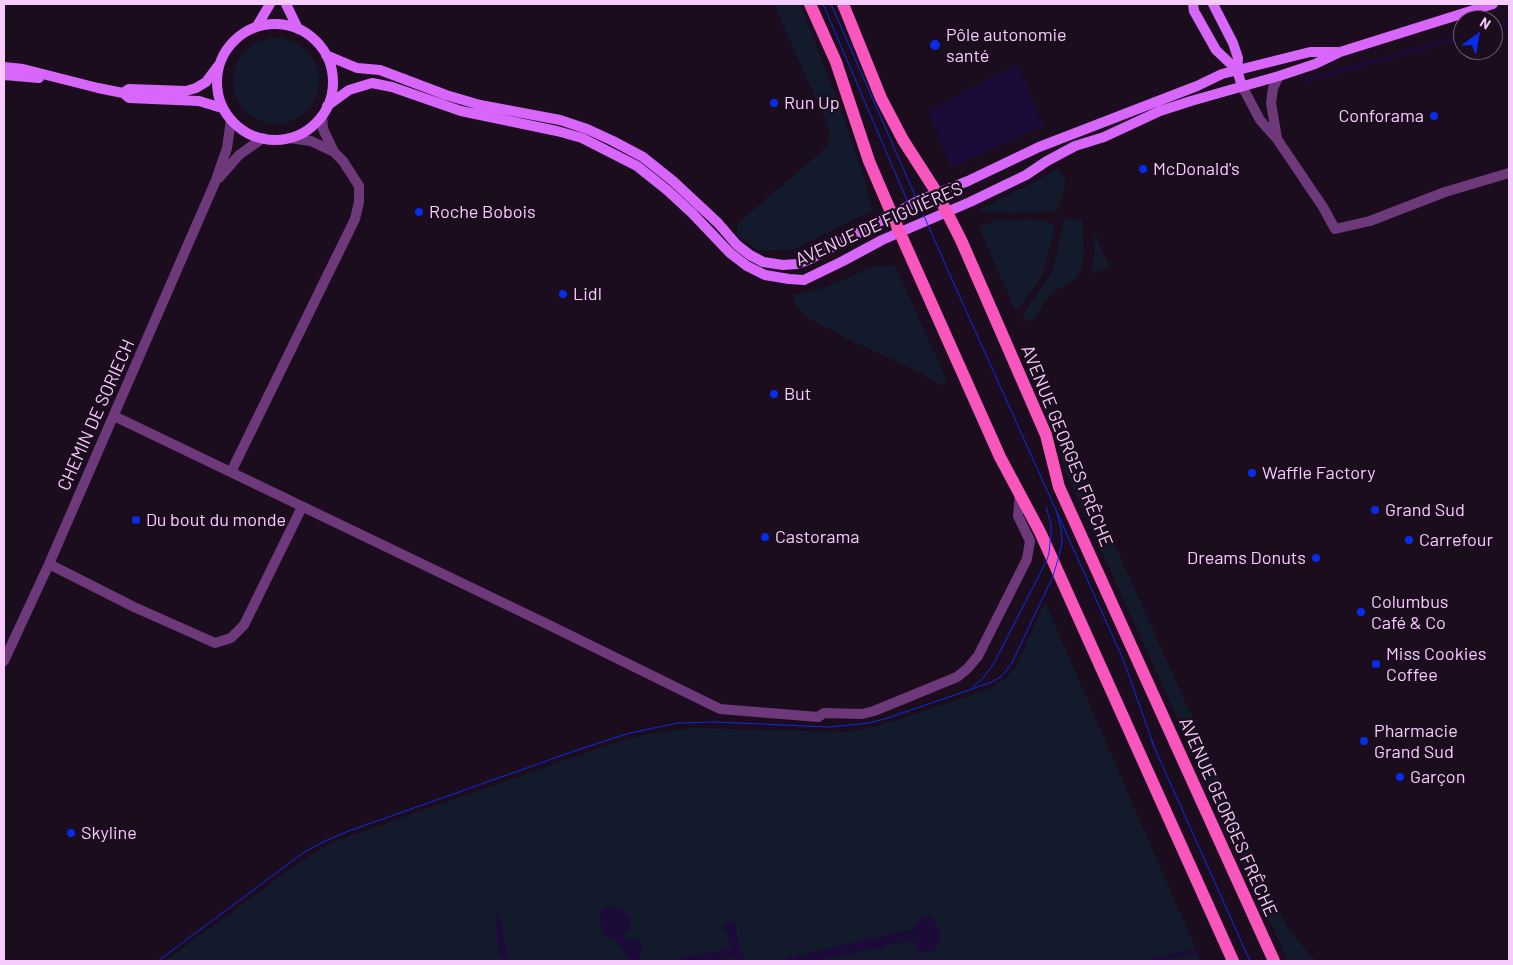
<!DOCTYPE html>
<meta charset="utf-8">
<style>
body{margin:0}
#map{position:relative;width:1513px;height:965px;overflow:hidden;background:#1c0d1e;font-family:Barlow,sans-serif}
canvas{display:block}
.frame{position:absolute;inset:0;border:5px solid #f6cbfd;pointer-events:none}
.north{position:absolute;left:1453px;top:10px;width:50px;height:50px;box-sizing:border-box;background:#1c0d1e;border:1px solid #735977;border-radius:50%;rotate:32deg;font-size:14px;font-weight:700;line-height:20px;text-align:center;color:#f6cbfd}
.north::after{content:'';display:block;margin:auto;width:18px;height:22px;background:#082cec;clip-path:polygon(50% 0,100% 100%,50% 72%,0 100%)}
</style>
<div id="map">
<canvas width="1513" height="965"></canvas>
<div class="frame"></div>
<div class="north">N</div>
</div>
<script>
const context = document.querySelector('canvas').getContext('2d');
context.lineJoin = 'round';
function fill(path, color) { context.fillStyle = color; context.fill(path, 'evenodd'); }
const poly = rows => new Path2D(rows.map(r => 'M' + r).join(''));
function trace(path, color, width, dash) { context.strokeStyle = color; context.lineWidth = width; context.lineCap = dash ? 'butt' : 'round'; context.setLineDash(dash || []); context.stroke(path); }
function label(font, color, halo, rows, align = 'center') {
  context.font = font + ' Barlow,sans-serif'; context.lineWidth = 5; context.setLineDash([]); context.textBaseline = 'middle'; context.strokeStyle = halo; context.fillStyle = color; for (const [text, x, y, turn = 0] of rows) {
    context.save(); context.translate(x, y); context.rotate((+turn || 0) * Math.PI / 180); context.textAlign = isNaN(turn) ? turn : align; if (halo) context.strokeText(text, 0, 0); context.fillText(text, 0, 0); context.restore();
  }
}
const green = poly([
 [774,4,800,4,805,15,843,116,864,178,872,211,794,249,761,251,737,236,737,224,827,147,830,131],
 '233 81a43 43 0 1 1 86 0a43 43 0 1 1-86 0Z',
 [1058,167,1065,179,1065,186,1060,204,1056,211,986,213,981,211,981,209,1042,178],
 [1000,219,1039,220,1050,222,1055,227,1043,275,1018,309,1015,310,979,227],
 [1082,219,1084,258,1080,271,1075,279,1053,292,1045,300,1035,320,1022,321,1024,313,1051,274,1056,257,1064,220],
 [1093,231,1109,265,1108,268,1092,274,1091,273,1095,254],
 [878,265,886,267,895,265,947,381,942,385,913,369,854,342,809,319,797,307,792,295,818,290],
 [1065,435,1287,927,1311,956,1318,961,1288,961,1066,473,1056,437],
 [1045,602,1201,961,165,961,300,862,333,842,608,745,647,734,694,728,845,732,874,727,898,720,991,688,1005,679,1016,667]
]);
const water = poly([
 [1018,64,1043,126,951,168,928,111],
 [497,906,508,956,511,961,506,961,500,954,496,932],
 [609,906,621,908,631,917,629,928,623,934,628,941,638,939,641,941,642,950,639,956,640,961,630,961,616,940,607,937,602,931,599,918,602,911],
 [923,914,931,916,940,931,940,941,933,951,922,953,915,949,916,942,909,941,815,961,774,961,913,929],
 [728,921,733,922,737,928,736,932,745,961,735,961,733,957,715,961,668,961,732,948,726,931,723,929,725,924]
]);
const stream = poly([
 [1493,28,1509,24],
 [1307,80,1463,37],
 [1148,961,1196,951]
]);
const street = poly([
 [1242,86,1260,120,1277,139,1323,207,1335,229,1370,221,1445,192,1509,173],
 [289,138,311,141,334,152,323,129,322,116],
 [1277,138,1271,103,1273,88,1279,76],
 [219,178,239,155,263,138],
 [114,416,549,625,720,709,818,717,824,713,862,714,874,711,957,677,967,669,978,656,1027,559,1030,541,1018,516,1020,493],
 [231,472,355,219,359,202,359,186,343,161,334,152],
 [49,564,134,607,215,643,231,638,244,625,302,507],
 [4,661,49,564,216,180,227,148,231,120]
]);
const secondary = poly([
 [286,4,298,29],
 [1193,4,1194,11,1216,50,1237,70],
 [1213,4,1233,43,1238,58,1237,70,1242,86],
 '217 82a58 58 0 1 1 116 0a58 58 0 1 1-116 0Z',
 [257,26,270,4],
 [326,55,357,68,380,70,446,95,480,105,560,120,587,129,613,141,643,157,673,181,718,223,737,245,750,255,763,262,783,265,797,264,810,259,918,201,968,181,1039,147,1197,86,1222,74,1310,52,1337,52],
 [4,67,23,69,98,88,123,93,129,98,199,101,222,108],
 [4,75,39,78],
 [123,93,129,89,186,91,196,88,206,82,218,66],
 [327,106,349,90,372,83,392,87,461,111,557,131,582,138,637,166,667,190,692,213,730,253,747,266,765,275,789,279,804,280,843,261,882,240,970,202,1026,175,1047,161,1075,146,1104,137,1160,111,1191,101,1279,76,1315,64,1340,52,1493,4]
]);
const primary = poly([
 [810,4,836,62,869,161,896,224,1000,457,1040,532,1233,961],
 [843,4,881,98,903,140,937,193,961,240,1046,435,1059,487,1274,961]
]);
const tram = poly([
 [823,4,909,205],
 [831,4,946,266,1123,659,1154,746],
 [973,687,983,678,994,663,1047,560,1049,553,1051,532,1051,524,1046,507],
 [1151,740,1250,961],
 [158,961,303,853,323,842,346,832,583,748,630,733,678,723,715,722,829,727,869,723,888,718,992,682,1002,676,1012,663,1053,576,1059,556,1062,542,1061,529,1057,513]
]);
const markers = [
 [935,45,6,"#082cec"],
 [774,103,5,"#082cec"],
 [1434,116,5,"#082cec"],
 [1143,169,5,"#082cec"],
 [419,212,5,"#082cec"],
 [563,294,5,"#082cec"],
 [774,394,5,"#082cec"],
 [1252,473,5,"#082cec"],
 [1375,510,5,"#082cec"],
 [136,520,5,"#082cec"],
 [765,537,5,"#082cec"],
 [1409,540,5,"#082cec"],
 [1316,558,5,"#082cec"],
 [1361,612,5,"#082cec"],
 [1376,664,5,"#082cec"],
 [1364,741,5,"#082cec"],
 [1400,777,5,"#082cec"],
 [71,833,5,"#082cec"]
];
const poiNames = [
 ["Pôle autonomie",946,35],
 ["santé",946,56],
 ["Run Up",784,103],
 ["Conforama",1424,116,"right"],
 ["McDonald's",1153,169],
 ["Roche Bobois",429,212],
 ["Lidl",573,294],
 ["But",784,394],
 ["Waffle Factory",1262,473],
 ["Grand Sud",1385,510],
 ["Du bout du monde",146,520],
 ["Castorama",775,537],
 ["Carrefour",1419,540],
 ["Dreams Donuts",1306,558,"right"],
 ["Columbus",1371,602],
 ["Café & Co",1371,623],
 ["Miss Cookies",1386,654],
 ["Coffee",1386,675],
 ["Pharmacie",1374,731],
 ["Grand Sud",1374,752],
 ["Garçon",1410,777],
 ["Skyline",81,833]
];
const streetNames = [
 ["AVENUE DE FIGUIÈRES",879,224,-24],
 ["CHEMIN DE SORIECH",96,415,-66],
 ["AVENUE GEORGES FRÊCHE",1067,446,68],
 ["AVENUE GEORGES FRÊCHE",1228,817,66]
];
fill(green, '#121a2b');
fill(water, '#1c0a39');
trace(stream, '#1c0a39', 4);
trace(street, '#6d397b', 10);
trace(secondary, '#d866fa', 10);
trace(primary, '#f956bd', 12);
trace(tram, '#082cec', 1);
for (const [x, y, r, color] of markers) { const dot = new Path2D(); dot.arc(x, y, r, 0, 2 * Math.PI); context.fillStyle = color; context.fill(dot); trace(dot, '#1c0d1e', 2); }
label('18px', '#f6cbfd', '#1c0d1e', poiNames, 'left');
label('18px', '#f6cbfd', '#1c0d1e', streetNames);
</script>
